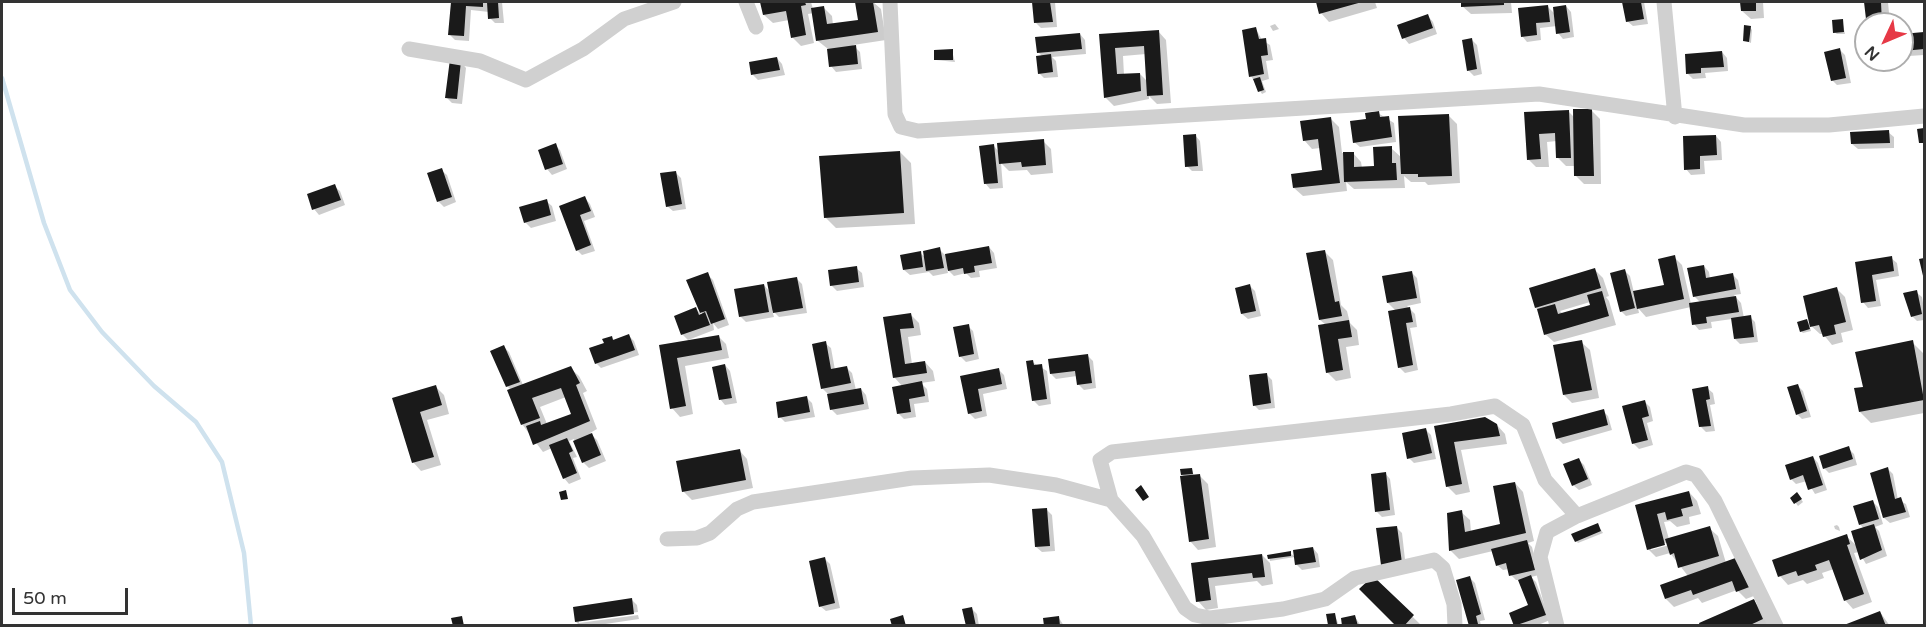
<!DOCTYPE html>
<style>
body{margin:0}
#map{position:relative;width:1926px;height:627px;overflow:hidden;background:#fff;font-family:"Varela Round",sans-serif}
canvas{display:block}
.frame{position:absolute;inset:0;border:3px solid #333;pointer-events:none}
.north{position:absolute;left:1854px;top:12px;width:60px;height:60px;box-sizing:border-box;background:#fff;border:2px solid #adadad;border-radius:50%;rotate:226deg;font-size:16px;font-weight:700;line-height:24px;text-align:center;color:#333}
.north::after{content:'';display:block;margin:auto;width:21px;height:27px;background:#e63946;clip-path:polygon(50% 0,100% 100%,50% 72%,0 100%)}
.scale{position:absolute;left:12px;top:588px;width:116px;height:27px;box-sizing:border-box;border:3px solid #333;border-top:0;padding-left:8px;font-size:18px;line-height:21px;white-space:nowrap;color:#333;-webkit-text-stroke:4px #fff;paint-order:stroke}
</style>
<div id="map">
<canvas width="1926" height="627"></canvas>
<div class="frame"></div>
<div class="north">N</div>
<div class="scale">50 m</div>
</div>
<script>
const context = document.querySelector('canvas').getContext('2d');
context.lineJoin = 'round';
function fill(path, color) { context.fillStyle = color; context.fill(path, 'evenodd'); }
const poly = rows => new Path2D(rows.map(r => 'M' + r).join(''));
function trace(path, color, width, dash) { context.strokeStyle = color; context.lineWidth = width; context.lineCap = dash ? 'butt' : 'round'; context.setLineDash(dash || []); context.stroke(path); }
const shadow = poly([
 [452,2,502,2,504,23,495,23,490,18,489,12,471,10,469,41,455,40,450,35],
 [762,2,811,2,813,9,824,8,832,16,833,25,860,21,857,3,873,2,881,9,886,40,853,45,860,52,862,69,836,72,831,66,828,49,818,41,814,13,808,14,814,43,801,46,793,38,789,20,773,23,764,15],
 [1033,2,1055,2,1057,27,1041,28,1036,23],
 [1317,2,1375,2,1377,8,1329,22,1321,13],
 [1462,2,1511,2,1512,13,1471,14,1462,6],
 [1624,2,1644,2,1648,24,1633,26,1627,21],
 [1742,2,1763,2,1764,18,1751,19,1742,11],
 [1866,2,1888,2,1890,24,1873,24,1867,18],
 [1566,6,1571,12,1574,37,1563,39,1558,33,1557,26,1540,28,1541,40,1527,42,1522,36,1548,7,1555,14],
 [1428,16,1433,22,1437,34,1409,44,1404,38],
 [1842,20,1845,34,1837,34,1834,32],
 [1275,24,1279,29,1273,31,1270,26],
 [1750,27,1752,30,1751,43,1744,40],
 [1256,29,1262,40,1270,45,1273,60,1266,61,1269,79,1262,81,1266,92,1262,94,1251,76],
 [1158,31,1166,40,1171,103,1157,104,1149,96,1149,99,1114,106,1105,97,1101,35],
 [1146,54,1148,82,1140,74,1124,75,1123,56],
 [1080,34,1085,40,1086,54,1052,57,1056,61,1058,77,1044,78,1039,73,1043,57,1038,52],
 [1924,34,1924,55,1909,56,1904,50,1903,35],
 [1472,40,1477,45,1482,74,1474,76,1468,70],
 [1840,50,1845,55,1851,83,1837,85,1832,80],
 [952,51,955,62,936,60],
 [1722,52,1727,58,1728,71,1705,73,1706,78,1693,79,1688,74],
 [777,58,782,64,785,75,758,80,753,75],
 [461,62,466,68,462,104,452,103,447,98],
 [1568,111,1575,118,1592,111,1600,119,1601,184,1584,184,1576,176,1576,166,1566,166,1558,158,1557,141,1547,142,1549,167,1536,167,1528,159,1525,113],
 [1378,113,1394,123,1396,142,1360,147,1354,142,1368,120],
 [1449,116,1457,124,1460,183,1428,185,1425,182,1411,182,1404,176,1405,188,1354,189,1346,182,1347,191,1303,196,1294,188,1324,171,1320,148,1312,149,1304,140,1331,119,1339,127,1342,153,1353,153,1361,162,1362,168,1375,168,1391,148,1402,158],
 [1888,132,1894,137,1894,148,1858,149,1852,144],
 [1195,135,1200,141,1203,171,1192,171,1187,166],
 [1716,136,1721,142,1722,160,1704,161,1705,174,1691,175,1686,169],
 [1043,141,1051,149,1053,173,1031,175,1027,170,1009,171,1001,163,1003,188,990,189,985,183,994,146,999,152],
 [555,145,560,150,567,169,552,175,547,169],
 [900,152,911,163,915,224,836,228,825,217],
 [441,170,447,175,456,202,444,207,438,201],
 [676,173,681,178,686,209,673,211,667,206],
 [334,186,340,191,345,205,319,215,314,209],
 [585,198,590,204,595,217,584,221,595,251,582,255,577,250,561,206],
 [546,201,552,206,556,221,531,228,525,222],
 [989,247,994,253,997,268,979,271,980,277,971,278,966,273,954,276,947,269,948,273,933,276,929,272,910,275,904,270,920,253,926,258,939,249,945,255],
 [1324,251,1333,260,1341,305,1347,311,1350,323,1357,330,1359,345,1346,347,1351,378,1336,381,1327,372,1326,325,1320,320],
 [1674,257,1682,265,1691,304,1701,303,1694,296,1704,266,1709,272,1710,279,1733,275,1738,280,1741,294,1734,295,1741,303,1744,318,1750,317,1755,322,1758,342,1740,344,1735,339,1732,319,1711,322,1712,328,1699,330,1694,324,1691,307,1646,317,1638,308,1639,313,1626,316,1621,311,1625,271,1630,276,1634,293,1666,286],
 [1891,258,1897,263,1899,276,1876,280,1881,306,1868,308,1863,302,1856,264],
 [856,268,862,273,864,287,837,291,831,285],
 [1595,270,1603,278,1609,296,1606,297,1609,301,1616,325,1554,342,1545,334,1536,307],
 [1590,302,1591,306,1563,314,1560,311],
 [1411,272,1417,278,1421,303,1407,306,1415,314,1417,327,1410,328,1418,370,1405,373,1399,367,1396,311,1388,303],
 [707,274,713,280,729,325,718,329,713,323,714,330,688,340,682,334,696,309,704,317,688,281],
 [797,279,802,284,807,313,779,317,772,310,774,317,746,322,740,316,764,285,770,292],
 [1250,286,1255,291,1261,316,1248,319,1242,314,1237,289],
 [1837,289,1845,297,1853,330,1841,333,1843,342,1832,345,1823,334,1820,334,1809,324,1811,331,1803,333,1801,331,1807,321,1812,326],
 [1916,292,1922,297,1924,309,1924,320,1917,321,1912,316],
 [911,315,919,323,921,335,908,337,912,364,925,362,933,371,935,381,921,383,927,389,929,402,914,404,916,417,904,419,898,413,903,387,894,377,885,319],
 [968,326,973,331,979,359,966,362,960,356],
 [629,336,634,341,639,355,601,368,596,363,611,337,615,341],
 [718,336,726,344,729,358,685,366,693,414,680,417,672,408,660,346],
 [1581,342,1590,350,1599,398,1572,403,1564,395],
 [1912,342,1923,353,1924,358,1924,413,1871,423,1860,412],
 [825,343,831,348,835,370,847,368,852,373,856,390,861,389,866,395,869,409,837,415,831,409,828,394,822,388],
 [504,347,509,352,523,385,570,368,579,376,587,391,583,393,597,429,590,433,597,440,606,461,589,468,583,462,574,439,569,441,577,457,573,458,581,479,569,484,564,478,552,448,543,452,522,424,511,390,507,386],
 [566,397,573,415,547,424,540,407],
 [1087,355,1093,361,1096,388,1084,390,1079,385,1077,376,1056,379,1051,374],
 [1032,362,1047,371,1051,404,1039,406,1033,400],
 [725,365,730,371,737,403,725,405,720,399],
 [999,370,1004,375,1007,389,983,394,987,416,975,419,969,413,962,377],
 [1266,374,1272,380,1275,408,1259,410,1254,405],
 [435,386,444,395,449,414,427,420,441,465,421,471,413,462,394,399],
 [1798,386,1803,391,1811,417,1802,419,1797,414],
 [1707,388,1713,393,1715,404,1710,405,1715,431,1706,432,1701,427],
 [807,398,812,403,815,417,785,422,780,417],
 [1644,401,1650,407,1653,421,1647,423,1653,445,1639,449,1633,443],
 [1603,411,1608,416,1612,430,1563,444,1557,438],
 [1497,425,1505,434,1507,444,1461,450,1470,492,1456,495,1448,487,1436,428],
 [1425,429,1431,435,1436,459,1414,463,1409,458],
 [1848,448,1854,454,1857,465,1829,473,1824,468],
 [739,450,747,459,753,488,692,500,683,491],
 [1813,457,1818,463,1827,490,1815,494,1807,481,1796,484,1791,479],
 [1579,460,1584,465,1592,485,1579,490,1573,485],
 [1888,469,1893,474,1898,500,1906,504,1910,517,1890,523,1884,518],
 [1192,470,1194,476,1199,475,1208,484,1216,547,1198,550,1190,541,1185,477,1182,475],
 [1385,473,1390,479,1395,515,1382,517,1377,512],
 [1515,483,1523,492,1534,541,1528,543,1532,547,1539,575,1531,577,1536,582,1550,620,1536,626,1515,626,1530,606,1520,580,1516,580,1511,575,1509,569,1503,570,1497,565,1493,551,1459,559,1451,551,1449,514,1461,512,1470,520,1471,532,1502,526],
 [1689,492,1697,501,1701,514,1689,517,1690,524,1677,527,1670,521,1664,522,1669,539,1709,528,1718,536,1726,563,1759,594,1746,599,1737,590,1702,603,1698,598,1674,607,1666,599,1688,576,1670,553,1656,557,1648,549,1637,506],
 [1672,541,1673,544,1651,550,1651,547],
 [1797,494,1803,502,1798,506,1792,498],
 [1872,501,1878,507,1883,524,1875,527,1879,531,1887,556,1866,564,1859,552,1854,553,1872,602,1853,609,1845,600,1834,569,1822,573,1824,578,1807,584,1803,580,1788,585,1780,576,1846,536,1857,546,1864,529,1860,524],
 [1047,510,1052,515,1055,551,1042,552,1036,547],
 [1598,525,1603,533,1578,543,1576,541],
 [1837,525,1839,527,1840,531,1835,529,1834,526],
 [1397,528,1402,533,1406,568,1387,570],
 [1313,548,1318,554,1320,567,1302,570,1296,564],
 [1290,553,1295,557,1270,561,1269,556],
 [1262,555,1270,563,1273,584,1262,586,1257,581,1215,586,1218,608,1206,610,1198,601,1193,564],
 [825,559,830,564,840,608,826,611,820,606],
 [1373,578,1421,625,1420,626,1398,626],
 [1470,578,1475,583,1485,620,1480,621,1481,626,1471,626],
 [632,600,637,605,638,612,579,620,579,623,638,615,639,619,592,626,580,626,576,622,575,608],
 [1754,601,1762,609,1769,626,1702,626],
 [972,609,977,614,979,626,967,626],
 [1880,612,1890,626,1848,626],
 [1335,615,1339,626,1330,626,1329,625],
 [1355,617,1361,626,1344,626],
 [1059,618,1064,626,1046,626]
]);
const stream = poly([
 [2,78,44,223,70,290,102,332,154,386,196,422,222,462,244,553,251,626]
]);
const building = poly([
 [451,2,483,2,483,7,466,6,464,36,448,35],
 [487,2,498,2,499,18,488,19],
 [760,2,805,2,806,5,801,6,806,35,791,38,786,11,763,15],
 [855,2,873,2,878,32,816,41,811,8,824,6,827,24,858,20],
 [1032,2,1050,2,1053,22,1034,23],
 [1316,2,1362,2,1319,14],
 [1461,2,1504,2,1504,5,1461,7],
 [1622,2,1641,2,1644,19,1626,22],
 [1740,2,1756,2,1756,11,1741,11],
 [1864,2,1881,2,1882,24,1872,24,1871,18,1866,19],
 [1548,5,1550,22,1536,23,1537,35,1521,37,1518,8],
 [1566,5,1570,32,1556,34,1553,7],
 [1428,14,1433,28,1402,39,1397,25],
 [1843,19,1844,32,1833,33,1832,20],
 [1744,25,1751,26,1749,42,1743,41],
 [1256,27,1259,39,1266,38,1268,55,1261,56,1264,74,1249,77,1242,30],
 [1159,30,1163,95,1147,96,1144,46,1115,48,1117,74,1140,73,1141,91,1104,98,1099,34],
 [1924,32,1924,49,1903,51,1902,34],
 [1080,33,1082,49,1037,53,1035,37],
 [1472,38,1477,69,1467,71,1462,40],
 [856,45,858,64,829,67,827,49],
 [1840,48,1846,78,1831,81,1824,52],
 [953,49,953,60,934,60,934,50],
 [1722,51,1724,67,1701,68,1701,73,1686,74,1685,54],
 [1051,54,1053,72,1038,74,1036,56],
 [777,57,780,70,751,75,749,62],
 [450,59,461,61,457,99,445,98],
 [1260,77,1264,90,1258,92,1253,79],
 [1573,109,1592,109,1594,176,1574,176],
 [1569,110,1571,158,1556,158,1555,133,1539,134,1541,159,1527,160,1524,112],
 [1379,111,1380,117,1389,116,1392,137,1353,143,1350,121,1366,119,1365,113],
 [1449,114,1452,176,1418,177,1418,174,1401,174,1398,116],
 [1331,117,1340,183,1293,188,1291,174,1322,170,1318,139,1303,141,1300,121],
 [1924,128,1924,143,1919,143,1917,129],
 [1889,130,1890,143,1851,144,1850,132],
 [1196,134,1198,166,1185,167,1183,135],
 [1716,135,1717,155,1700,156,1700,169,1684,170,1683,136],
 [1044,139,1046,165,1022,167,1021,162,999,164,997,143],
 [556,143,563,164,545,170,538,150],
 [994,144,998,183,984,184,979,146],
 [1392,146,1392,163,1396,163,1397,180,1344,182,1343,152,1354,152,1354,167,1374,166,1373,147],
 [900,151,904,213,824,218,819,156],
 [442,168,452,197,437,202,427,173],
 [676,171,682,204,666,207,660,173],
 [335,184,341,200,312,210,307,194],
 [585,196,591,211,580,215,591,245,576,251,559,206],
 [547,199,551,215,524,223,519,207],
 [989,246,992,263,974,266,975,272,964,274,963,268,948,271,945,254],
 [940,247,944,268,926,271,923,251],
 [1325,250,1335,302,1339,301,1342,316,1319,320,1306,253],
 [921,251,923,267,903,270,900,255],
 [1675,255,1684,299,1637,309,1633,291,1664,285,1658,259],
 [1892,256,1894,271,1872,275,1876,301,1861,303,1855,262],
 [1924,258,1924,280,1919,259],
 [1704,265,1706,278,1733,273,1736,289,1693,297,1687,268],
 [857,266,859,282,830,286,828,270],
 [1595,268,1601,288,1535,308,1529,288],
 [1625,269,1635,308,1620,312,1610,273],
 [1412,271,1417,298,1387,303,1382,276],
 [708,272,725,319,711,324,706,311,700,313,686,280],
 [797,277,803,308,773,313,767,282],
 [764,284,769,312,739,317,734,289],
 [1250,284,1256,311,1241,314,1235,288],
 [1837,287,1846,322,1834,325,1836,334,1823,337,1819,325,1810,327,1803,296],
 [1917,290,1922,314,1911,317,1903,293],
 [1602,291,1609,316,1544,335,1537,309,1555,304,1558,314,1590,305,1587,295],
 [1736,296,1739,312,1706,317,1707,323,1692,325,1689,303],
 [696,307,699,315,705,312,710,325,681,335,674,316],
 [1410,307,1413,322,1406,323,1413,365,1398,368,1388,311],
 [911,313,914,328,900,329,905,364,925,361,927,373,893,378,883,317],
 [1751,315,1754,337,1734,339,1731,318],
 [1807,319,1810,329,1800,332,1797,322],
 [1349,320,1352,337,1338,339,1343,370,1326,373,1318,325],
 [969,324,974,354,959,357,953,327],
 [629,334,635,350,595,364,589,348,604,343,602,339,612,336,613,340],
 [719,335,722,350,677,358,686,406,670,409,659,345],
 [1582,340,1592,390,1563,395,1553,345],
 [1913,340,1924,400,1859,412,1854,388,1863,387,1855,352],
 [826,341,831,369,847,366,851,383,821,389,812,344],
 [504,345,520,382,506,387,490,351],
 [1088,354,1092,383,1077,385,1075,371,1050,374,1048,359],
 [1033,360,1034,365,1042,364,1047,399,1032,401,1026,361],
 [725,364,732,398,719,400,712,367],
 [571,366,580,383,576,385,590,421,533,445,526,426,540,421,541,425,571,414,561,388,532,398,540,418,521,425,507,390],
 [999,368,1002,384,978,389,982,411,968,414,960,376],
 [1267,373,1271,403,1253,406,1249,375],
 [922,381,925,396,909,399,911,412,897,414,892,387],
 [1798,384,1807,411,1796,415,1787,387],
 [436,385,442,405,420,412,434,457,412,463,392,398],
 [1708,386,1710,399,1706,400,1711,426,1699,427,1692,389],
 [861,388,864,404,830,410,827,394],
 [807,396,810,412,778,418,776,402],
 [1645,400,1649,416,1642,418,1648,440,1632,444,1622,406],
 [1604,409,1608,425,1556,439,1552,423],
 [1485,417,1497,424,1500,436,1454,442,1462,484,1446,487,1434,426],
 [1426,428,1432,453,1407,459,1402,433],
 [592,433,601,455,582,463,573,441],
 [567,438,573,451,569,453,577,473,563,479,549,445],
 [1849,446,1853,459,1823,469,1819,456],
 [740,449,746,480,682,492,676,461],
 [1813,456,1823,485,1808,490,1803,475,1790,480,1785,465],
 [1579,458,1588,479,1572,486,1563,464],
 [1888,467,1895,499,1901,497,1906,512,1883,518,1870,473],
 [1192,468,1193,474,1181,475,1180,469],
 [1386,472,1390,510,1375,512,1371,474],
 [1200,474,1209,539,1189,542,1180,476],
 [1515,482,1526,533,1449,551,1447,513,1462,510,1465,532,1500,524,1493,486],
 [1141,485,1149,497,1143,501,1135,490],
 [566,490,568,499,561,500,559,492],
 [1689,491,1693,506,1681,509,1683,516,1667,520,1665,512,1657,514,1665,545,1647,550,1635,505],
 [1797,492,1802,499,1794,504,1790,498],
 [1873,500,1879,519,1859,525,1853,506],
 [1047,508,1050,546,1035,547,1032,509],
 [1598,523,1601,531,1575,542,1571,534],
 [1874,524,1882,550,1860,560,1851,531],
 [1397,526,1402,563,1381,565,1376,528],
 [1710,526,1719,556,1678,568,1674,553,1670,555,1665,539],
 [1847,534,1850,544,1847,545,1864,594,1844,601,1829,560,1815,565,1817,570,1798,576,1796,571,1778,577,1772,560],
 [1527,540,1535,570,1509,576,1506,563,1496,566,1491,549],
 [1313,547,1316,562,1295,565,1293,550],
 [1291,551,1291,556,1268,559,1267,555],
 [1262,554,1265,577,1253,578,1252,573,1208,578,1211,600,1196,602,1191,563],
 [1741,556,1752,586,1736,592,1732,581,1693,595,1691,590,1665,599,1660,585],
 [825,557,835,603,819,607,809,561],
 [1531,575,1546,615,1514,626,1509,613,1528,605,1518,580],
 [1373,576,1414,615,1404,626,1396,626,1359,589],
 [1470,576,1481,614,1476,616,1478,624,1474,626,1469,626,1456,580],
 [632,598,634,614,575,622,573,607],
 [1754,599,1763,619,1748,626,1700,626,1699,623],
 [972,607,976,626,966,626,962,609],
 [1880,611,1886,626,1844,626,1844,625],
 [1335,613,1337,624,1328,625,1326,614],
 [903,615,906,626,892,626,890,619],
 [1355,615,1358,626,1342,626,1341,618],
 [462,616,464,626,453,626,451,618],
 [1059,616,1060,626,1044,626,1043,618]
]);
const street = poly([
 [746,2,756,27],
 [890,2,895,114,901,127,918,131,1539,94,1744,125,1829,125,1924,116],
 [1664,2,1675,117],
 [409,49,480,61,526,80,583,49,624,19,674,2],
 [667,539,697,538,710,533,737,509,753,502,912,478,989,475,1056,485,1111,500],
 [1455,626,1454,604,1443,568,1434,560,1355,578,1325,599,1283,609,1210,618,1195,615,1185,608,1143,536,1111,500,1100,460,1112,452,1451,414,1495,406,1523,425,1545,480,1577,516],
 [1557,626,1540,557,1547,532,1577,516,1686,472,1696,475,1715,501,1776,626]
]);
fill(shadow, '#0003');
trace(stream, '#cfe2ee', 4.5);
fill(building, '#1a1a1a');
trace(street, '#d0d0d0', 15);
</script>
